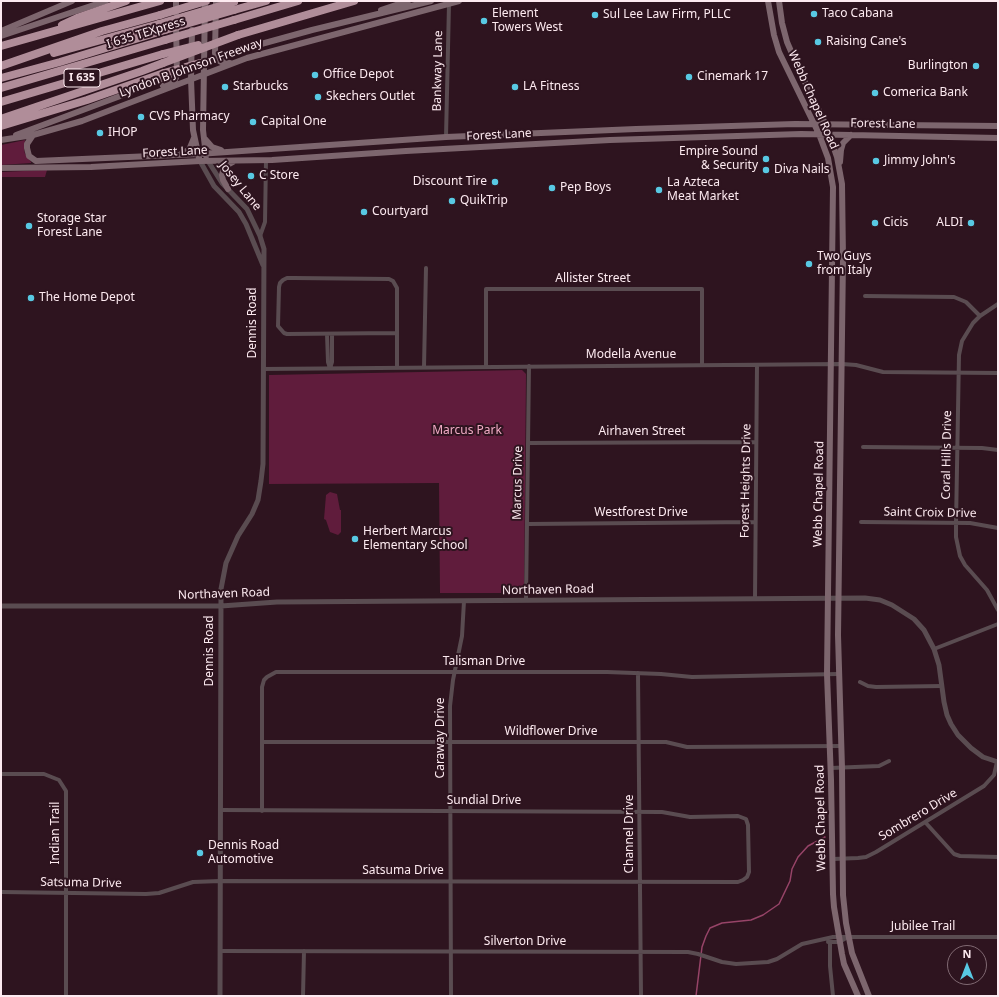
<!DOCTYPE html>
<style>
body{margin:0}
#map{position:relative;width:999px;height:997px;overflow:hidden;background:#2e141f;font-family:"Noto Sans",sans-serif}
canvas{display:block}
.frame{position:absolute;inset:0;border:2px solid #fdeaf0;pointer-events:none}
.north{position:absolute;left:947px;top:945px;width:40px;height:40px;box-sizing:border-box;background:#2e141f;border:1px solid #816a73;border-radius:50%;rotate:0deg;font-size:11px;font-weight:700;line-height:16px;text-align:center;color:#fdeaf0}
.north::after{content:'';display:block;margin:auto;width:14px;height:18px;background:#58c9e3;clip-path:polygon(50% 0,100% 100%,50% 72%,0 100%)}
</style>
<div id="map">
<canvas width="999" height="997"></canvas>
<div class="frame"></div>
<div class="north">N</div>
</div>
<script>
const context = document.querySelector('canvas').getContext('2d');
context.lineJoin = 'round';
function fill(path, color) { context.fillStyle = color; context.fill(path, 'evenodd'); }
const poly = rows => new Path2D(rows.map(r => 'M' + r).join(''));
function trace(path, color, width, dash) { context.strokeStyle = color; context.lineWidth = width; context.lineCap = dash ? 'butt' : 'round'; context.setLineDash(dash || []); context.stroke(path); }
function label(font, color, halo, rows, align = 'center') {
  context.font = font + ' "Noto Sans",sans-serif'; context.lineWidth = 4; context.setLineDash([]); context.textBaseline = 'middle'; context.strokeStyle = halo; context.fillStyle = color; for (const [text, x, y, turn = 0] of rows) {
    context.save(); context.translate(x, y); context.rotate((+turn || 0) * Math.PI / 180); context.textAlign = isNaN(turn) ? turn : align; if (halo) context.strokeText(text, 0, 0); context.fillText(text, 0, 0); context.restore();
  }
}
const green = poly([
 [25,140,24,149,25,154,31,162,31,163,1,165,1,145],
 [47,170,45,177,1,177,1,172],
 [522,370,526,374,524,593,440,593,439,483,269,484,269,375],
 [330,492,337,494,340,510,341,510,341,532,338,535,330,532,326,520,324,519,326,495]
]);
const stream = poly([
 [696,996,702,947,706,936,710,928,722,923,751,920,763,915,779,904,790,881,792,869,798,857,808,846,825,837]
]);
const minor = poly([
 [446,137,449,4],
 [260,236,265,222,266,160],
 [865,296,954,297,966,302,980,316],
 [998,304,980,316,973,323,962,341,959,355,956,524,956,537,960,556,965,565,987,590,998,610],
 [396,333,287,334,284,333,278,326,279,287,280,283,283,280,287,278,294,278,389,279,393,281,397,288,397,368],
 [327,334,328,362,330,368],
 [424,367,426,268],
 [486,367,486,289,702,289,702,365],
 [330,368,332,362,332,334],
 [263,369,842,364,856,365,883,372,998,373],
 [529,443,756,442],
 [863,447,982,448,998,450],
 [861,522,970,523,998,528],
 [528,524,755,522],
 [755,598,757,365],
 [526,600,529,366],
 [934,649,998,624],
 [638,673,641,996],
 [860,682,868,686,876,687,942,686],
 [262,742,666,742,687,747,841,746],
 [831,768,879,766,889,761],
 [1,774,44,774,59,780,66,791,66,996],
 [262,811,262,687,264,680,267,677,276,672,607,672,661,674,692,677,838,674],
 [925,822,954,854,960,856,998,857],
 [833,859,858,858,866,857,876,852,984,786,994,775,997,762],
 [1,892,146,894,159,893,193,882,220,881,738,882,743,880,747,877,749,872,748,825,746,819,738,816,690,817,662,812,220,810],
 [828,942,839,942,848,937],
 [830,943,830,966,833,996],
 [220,951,688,952,698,954,722,962,736,964,768,962,777,959,802,944,833,937,998,937],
 [303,996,304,951],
 [451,996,450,706,453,680,462,636,464,601]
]);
const tertiary = poly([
 [200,161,214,186,239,212,246,224,263,265],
 [208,161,222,183,247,209,260,236,264,249,263,464,261,481,258,500,252,514,238,536,226,563,221,589,220,996],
 [1,606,221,606,277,602,865,598,880,600,892,605,914,619,924,630,934,649,939,665,944,702,947,715,951,724,958,735,971,748,983,757,998,762]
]);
const secondary = poly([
 [176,1,176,13],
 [205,1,203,130,206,156],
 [216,1,215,53,218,60,221,62,230,63],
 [768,1,774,35,779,52,819,134,828,158,833,187,827,674,831,780,833,894,834,907,842,954,844,964,858,996],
 [779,1,782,23,787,42,800,72,826,125,837,157,842,184,843,259,838,635,842,768,843,895,846,923,852,953,869,996],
 [381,10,408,1],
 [192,30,191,79,193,130,199,158],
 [1,31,72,1],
 [1,36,106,1],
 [243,49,312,30,431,1],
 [163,86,175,80,177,75,176,23],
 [16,135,123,95,164,78],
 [33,135,27,144,27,148,29,156,36,161,198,154,446,137,636,129,795,124,998,126],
 [205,139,212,147,221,150],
 [1,140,33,135,82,121,247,58,459,1],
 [182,153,189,150,194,138],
 [840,162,841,150,843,143,851,135],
 [1,168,91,167,200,161,272,160,406,151,610,140,801,134,998,138],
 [228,189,223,180,222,175,224,167,233,162]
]);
const motorway = poly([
 [234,10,266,1],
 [234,20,298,1],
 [62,25,77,18,126,1],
 [238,35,354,1],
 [1,46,160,1],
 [54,53,159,24],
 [1,66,102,31,160,15],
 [1,78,60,62,165,30],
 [1,88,165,40],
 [1,102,163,54],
 [1,119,142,71,163,63],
 [1,126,87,100,164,73]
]);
const secondaryBridge = poly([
 [197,64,243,49],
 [164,78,177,72]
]);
const motorwayBridge = poly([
 [160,15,206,1],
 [159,24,234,2],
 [165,30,234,10],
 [165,40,234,20],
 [163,54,198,45],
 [163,63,238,35],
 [164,73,200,63]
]);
const markers = [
 [814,14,4,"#58c9e3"],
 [595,15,4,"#58c9e3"],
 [484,21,4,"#58c9e3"],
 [818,42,4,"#58c9e3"],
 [976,66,4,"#58c9e3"],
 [315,75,4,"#58c9e3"],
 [689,77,4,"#58c9e3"],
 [225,87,4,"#58c9e3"],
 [515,87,4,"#58c9e3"],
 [875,93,4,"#58c9e3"],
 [318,97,4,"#58c9e3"],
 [141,117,4,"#58c9e3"],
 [253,122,4,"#58c9e3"],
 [100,133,4,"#58c9e3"],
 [766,159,4,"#58c9e3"],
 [876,161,4,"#58c9e3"],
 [766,170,4,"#58c9e3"],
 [251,176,4,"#58c9e3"],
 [495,182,4,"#58c9e3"],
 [552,188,4,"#58c9e3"],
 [659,190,4,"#58c9e3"],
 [452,201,4,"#58c9e3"],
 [364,212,4,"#58c9e3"],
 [875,223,4,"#58c9e3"],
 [971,223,4,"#58c9e3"],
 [29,226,4,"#58c9e3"],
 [809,264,4,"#58c9e3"],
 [31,298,4,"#58c9e3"],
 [355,539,4,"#58c9e3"],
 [200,853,4,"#58c9e3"]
];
const shields = [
 [82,78,36]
];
const shieldNames = [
 ["I 635",82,78]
];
const poiNames = [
 ["Element",492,14],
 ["Towers West",492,28],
 ["Taco Cabana",822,14],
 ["Sul Lee Law Firm, PLLC",603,15],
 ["Raising Cane's",826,42],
 ["Burlington",968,66,"right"],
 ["Office Depot",323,75],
 ["Cinemark 17",697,77],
 ["Starbucks",233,87],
 ["LA Fitness",523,87],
 ["Comerica Bank",883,93],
 ["Skechers Outlet",326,97],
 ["CVS Pharmacy",149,117],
 ["Capital One",261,122],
 ["IHOP",108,133],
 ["Empire Sound",758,152,"right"],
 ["& Security",758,166,"right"],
 ["Jimmy John's",884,161],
 ["Diva Nails",774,170],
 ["C Store",259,176],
 ["Discount Tire",487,182,"right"],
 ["La Azteca",667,183],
 ["Meat Market",667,197],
 ["Pep Boys",560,188],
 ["QuikTrip",460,201],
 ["Courtyard",372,212],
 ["Storage Star",37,219],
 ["Forest Lane",37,233],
 ["Cicis",883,223],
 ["ALDI",963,223,"right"],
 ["Two Guys",817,257],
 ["from Italy",817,271],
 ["The Home Depot",39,298],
 ["Herbert Marcus",363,532],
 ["Elementary School",363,546],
 ["Dennis Road",208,846],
 ["Automotive",208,860]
];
const streetNames = [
 ["I 635 TEXpress",146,33,-17],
 ["Lyndon B Johnson Freeway",191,68,-20],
 ["Bankway Lane",438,71,-89],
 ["Webb Chapel Road",813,100,66],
 ["Forest Lane",883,124,1],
 ["Forest Lane",499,135,-3],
 ["Forest Lane",175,152,-3],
 ["Josey Lane",240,186,51],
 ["Allister Street",593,279],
 ["Dennis Road",253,323,-90],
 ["Modella Avenue",631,355],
 ["Airhaven Street",642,432],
 ["Coral Hills Drive",947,455,-89],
 ["Forest Heights Drive",746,481,-89],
 ["Marcus Drive",518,483,-89],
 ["Webb Chapel Road",819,494,-89],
 ["Westforest Drive",641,513],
 ["Saint Croix Drive",930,513,1],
 ["Northaven Road",548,590,-1],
 ["Northaven Road",224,594,-2],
 ["Dennis Road",210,651,-90],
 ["Talisman Drive",484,662],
 ["Wildflower Drive",551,732],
 ["Caraway Drive",441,738,-90],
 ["Sundial Drive",484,801],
 ["Sombrero Drive",918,815,-31],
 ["Webb Chapel Road",821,818,-91],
 ["Indian Trail",56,833,-90],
 ["Channel Drive",630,834,-90],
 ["Satsuma Drive",403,871],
 ["Satsuma Drive",81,883,1],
 ["Jubilee Trail",923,927],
 ["Silverton Drive",525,942]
];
const parkNames = [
 ["Marcus Park",467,431]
];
fill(green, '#601c3c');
trace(stream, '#974468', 1.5);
trace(minor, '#5a4c51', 4);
trace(tertiary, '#5a4c51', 5);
trace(secondary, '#7d666e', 6);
trace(motorway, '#b08d99', 8);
trace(secondaryBridge, '#7d666e', 6);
trace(motorwayBridge, '#b08d99', 8);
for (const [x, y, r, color] of markers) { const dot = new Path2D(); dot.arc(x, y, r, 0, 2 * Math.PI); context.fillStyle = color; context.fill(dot); trace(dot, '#2e141f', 1.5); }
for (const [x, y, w] of shields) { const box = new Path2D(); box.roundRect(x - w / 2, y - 9, w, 18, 3); context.fillStyle = '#2e141f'; context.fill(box); trace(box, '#fdeaf0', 1); }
label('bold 11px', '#fdeaf0', null, shieldNames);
label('12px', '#fdeaf0', '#2e141f', poiNames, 'left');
label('12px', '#fdeaf0', '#2e141f', streetNames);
label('12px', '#f2acc6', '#2e141f', parkNames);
</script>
